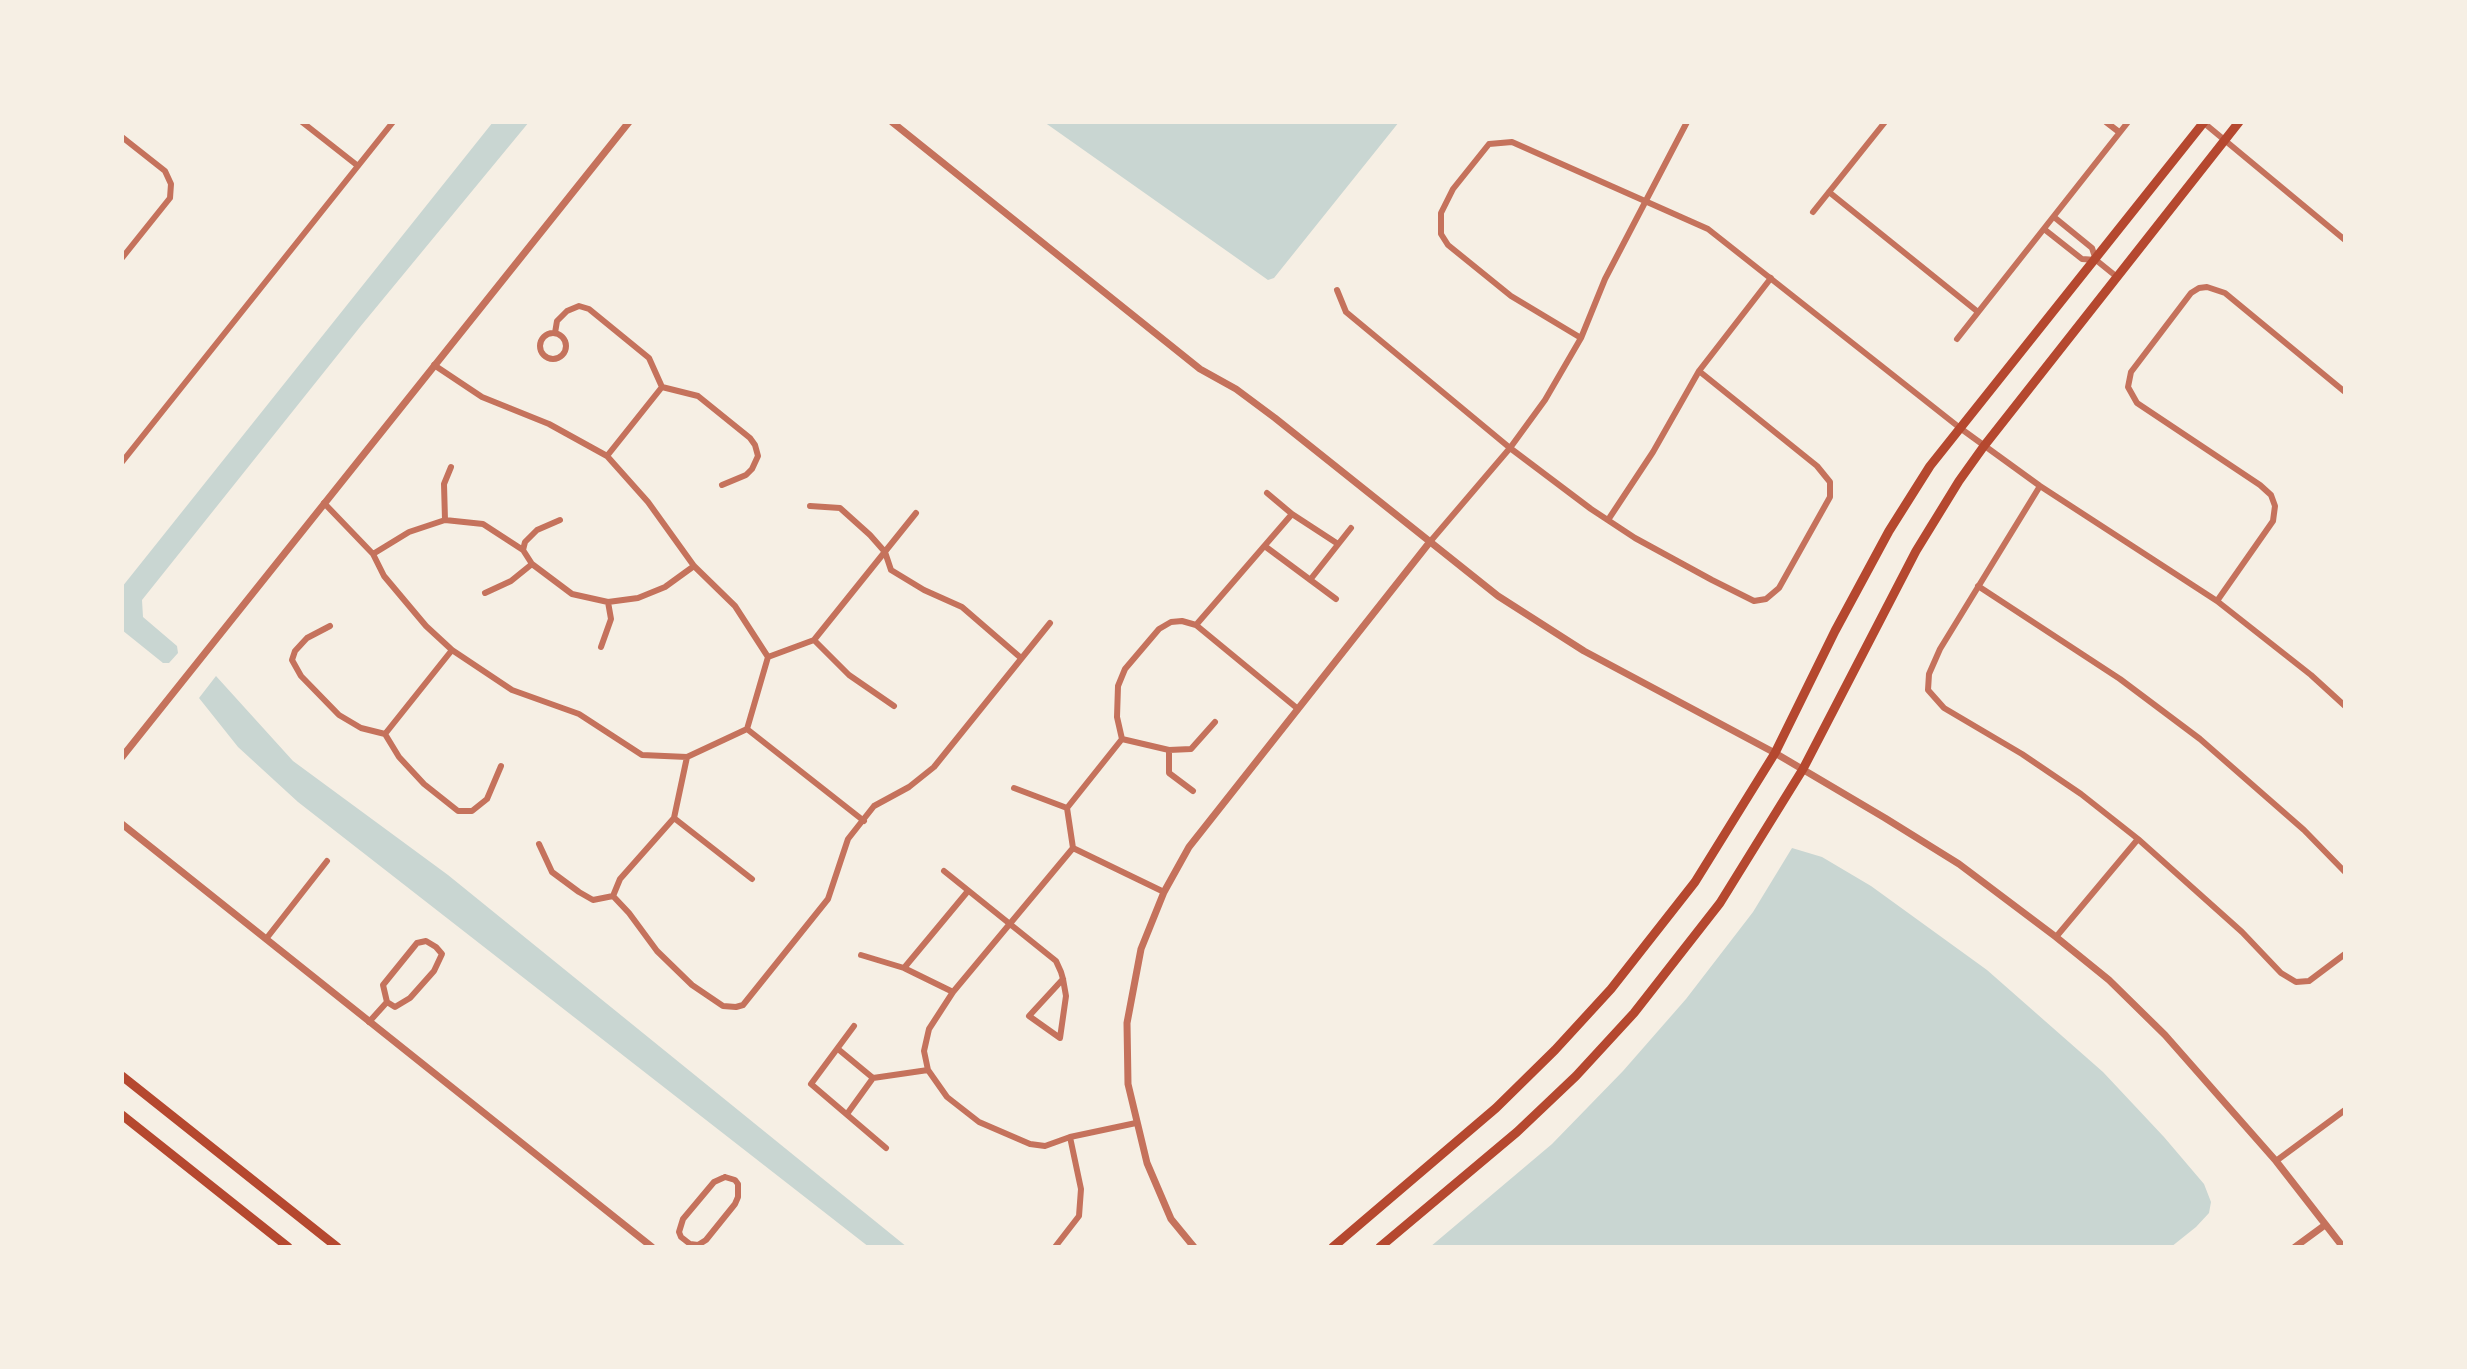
<!DOCTYPE html>
<style>
body{margin:0}
#map{position:relative;width:2467px;height:1369px;overflow:hidden;background:#f6efe4;font-family:"DejaVu Sans",sans-serif}
canvas{display:block}
.frame{position:absolute;inset:0;border:124px solid #f6efe4;pointer-events:none}
</style>
<div id="map">
<canvas width="2467" height="1369"></canvas>
<div class="frame"></div>
</div>
<script>
const context = document.querySelector('canvas').getContext('2d');
context.lineJoin = 'round';
function fill(path, color) { context.fillStyle = color; context.fill(path, 'evenodd'); }
const poly = rows => new Path2D(rows.map(r => 'M' + r).join(''));
function trace(path, color, width, dash) { context.strokeStyle = color; context.lineWidth = width; context.lineCap = dash ? 'butt' : 'round'; context.setLineDash(dash || []); context.stroke(path); }
const water = poly([
 [493,122,529,122,360,327,142,600,143,617,177,646,178,653,169,663,163,663,122,630,122,587],
 [1044,122,1399,122,1274,278,1268,280],
 [216,676,293,761,448,875,907,1247,869,1247,298,802,238,747,199,698],
 [1792,848,1822,857,1871,886,1987,970,2103,1072,2164,1137,2204,1184,2211,1202,2209,1213,2196,1227,2171,1247,1430,1247,1552,1144,1623,1071,1686,999,1753,912]
]);
const minor = poly([
 [302,122,358,166],
 [2106,122,2119,132],
 [2204,123,2345,240],
 [122,137,165,171,171,184,170,198,122,258],
 [1829,192,1978,312],
 [1813,212,1885,122],
 [2054,217,2092,248,2096,260,2117,277],
 [2044,229,2082,259,2096,260],
 [1337,290,1346,312,1510,448,1591,509,1635,538,1712,580,1754,601,1766,599,1779,588,1830,497,1830,482,1817,466,1699,371],
 [555,333,557,321,567,311,579,306,589,309,649,358,662,387,698,396,750,438,755,445,758,456,752,469,746,475,722,485],
 '540 346a13 13 0 1 1 26 0a13 13 0 1 1-26 0Z',
 [1581,338,1511,296,1448,245,1441,234,1441,213,1453,189,1489,144,1512,142,1708,229,1960,428,2040,486,2217,601,2311,675,2345,706],
 [1957,339,2128,122],
 [434,365,482,397,549,424,607,456,648,502,694,566,735,606,768,657],
 [607,456,662,387],
 [122,462,393,122],
 [2040,486,1940,649,1929,674,1928,690,1944,708,2022,754,2081,794,2138,839,2242,932,2281,973,2296,982,2309,981,2345,954],
 [1267,493,1292,514],
 [324,503,373,554,384,576,426,626,452,650,512,690,579,714,642,755,687,757],
 [810,506,840,508,870,535,885,552,891,570,924,590,962,607,1021,658],
 [445,520,444,484,451,467],
 [1608,520,1653,452,1699,371,1771,278],
 [1429,543,1510,448,1545,400,1581,338,1605,279,1687,122],
 [1266,547,1336,599],
 [523,550,525,542,537,530,560,520],
 [373,554,409,532,445,520,483,524,523,550,532,564,572,594,608,602,638,598,665,587,694,566],
 [1310,580,1351,528],
 [1978,586,2120,679,2200,739,2304,830,2345,872],
 [485,593,511,581,532,564],
 [2217,601,2273,521,2275,506,2271,495,2260,485,2137,403,2128,387,2131,372,2191,293,2199,288,2207,287,2225,293,2345,392],
 [1196,625,1292,514,1338,544],
 [330,626,307,638,295,651,292,660,301,676,339,715,361,728,385,734,399,757,424,784,458,811,472,811,487,799,501,766],
 [814,640,849,675,894,706],
 [601,647,611,619,608,602],
 [747,729,864,821],
 [385,734,452,650],
 [1122,739,1169,750,1191,749,1215,722],
 [1169,750,1169,773,1193,791],
 [1014,788,1067,808],
 [674,818,752,879],
 [539,844,552,872,579,892,593,900,613,896],
 [1073,848,1164,892],
 [944,871,1056,961,1061,972,1063,979,1066,996,1060,1038,1029,1016,1063,979],
 [613,896,629,913,657,951,692,985,723,1006,736,1007,743,1005,828,899,848,839,874,806,909,787,934,767,1050,623],
 [613,896,620,879,674,818,687,757,747,729,768,657,814,640,916,513],
 [2056,937,2138,839],
 [266,939,327,861],
 [861,955,904,968,953,992],
 [904,968,968,891],
 [369,1022,387,1002,383,985,417,943,426,941,436,947,442,954,434,971,410,998,395,1007,387,1002],
 [854,1026,811,1084,886,1148],
 [838,1049,873,1078],
 [847,1114,873,1078,928,1070],
 [1136,1123,1070,1137,1045,1146,1030,1144,979,1122,947,1097,928,1070,924,1051,929,1029,953,992,1073,848,1067,808,1122,739,1117,717,1118,686,1125,669,1159,629,1171,622,1182,621,1196,625,1298,709],
 [2276,1161,2345,1110],
 [725,1177,735,1180,738,1184,738,1197,735,1204,706,1240,698,1245,690,1244,681,1237,679,1232,683,1219,714,1182,725,1177],
 [1055,1247,1079,1216,1081,1189,1070,1137]
]);
const tertiary = poly([
 [892,122,1200,369,1236,389,1275,418,1498,596,1584,651,1775,753,1885,818,1959,864,2056,937,2109,980,2165,1035,2276,1161,2343,1247],
 [122,757,629,122],
 [122,824,652,1247],
 [1194,1247,1171,1219,1147,1163,1128,1084,1127,1023,1141,949,1164,892,1189,847,1429,543],
 [2295,1247,2325,1225]
]);
const primary = poly([
 [122,1076,337,1247],
 [122,1115,288,1247],
 [1333,1247,1496,1108,1555,1050,1611,989,1695,882,1775,753,1835,631,1889,531,1930,466,2204,122],
 [1380,1247,1517,1132,1576,1076,1634,1013,1720,903,1803,769,1916,551,1959,481,1984,446,2239,122]
]);
fill(water, '#c9d6d2');
trace(minor, '#c5725c', 6);
trace(tertiary, '#c5725c', 7);
trace(primary, '#b5482f', 9);
</script>
